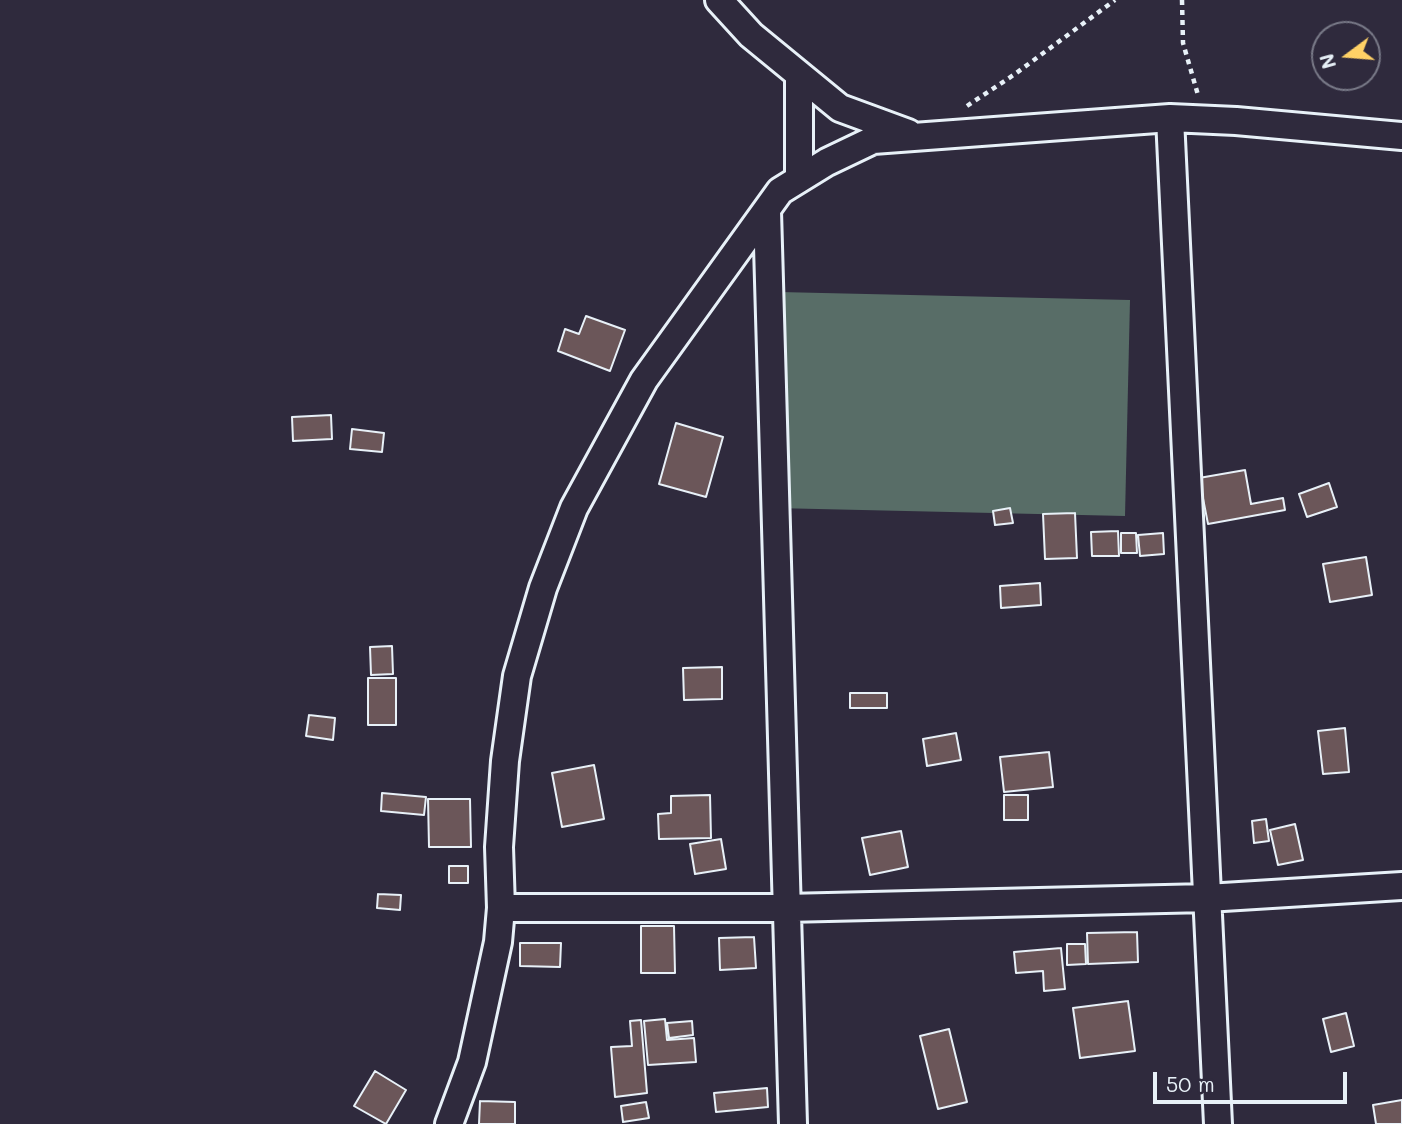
<!DOCTYPE html>
<style>
body{margin:0}
#map{position:relative;width:1402px;height:1124px;overflow:hidden;background:#2f2a3d;font-family:Mali,sans-serif}
canvas{display:block}
.north{position:absolute;left:1311px;top:21px;width:70px;height:70px;box-sizing:border-box;background:#2f2a3d;border:2px solid #797a88;border-radius:50%;rotate:254deg;font-size:19px;font-weight:700;line-height:28px;text-align:center;color:#e8f1f8}
.north::after{content:'';display:block;margin:auto;width:24px;height:32px;background:#ffd166;clip-path:polygon(50% 0,100% 100%,50% 72%,0 100%)}
.scale{position:absolute;left:1153px;top:1072px;width:194px;height:32px;box-sizing:border-box;border:4px solid #e8f1f8;border-top:0;padding-left:9px;font-size:21px;line-height:24px;white-space:nowrap;color:#e8f1f8;-webkit-text-stroke:5px #2f2a3d;paint-order:stroke}
</style>
<div id="map">
<canvas width="1402" height="1124"></canvas>
<div class="north">N</div>
<div class="scale">50 m</div>
</div>
<script>
const context = document.querySelector('canvas').getContext('2d');
context.lineJoin = 'round';
function fill(path, color) { context.fillStyle = color; context.fill(path, 'evenodd'); }
const poly = rows => new Path2D(rows.map(r => 'M' + r).join(''));
function trace(path, color, width, dash) { context.strokeStyle = color; context.lineWidth = width; context.lineCap = dash ? 'butt' : 'round'; context.setLineDash(dash || []); context.stroke(path); }
const green = poly([
 [779,292,1130,300,1125,516,774,508]
]);
const building = poly([
 [586,316,625,330,610,371,558,351,565,329,579,334,586,316],
 [331,415,332,439,293,441,292,417,331,415],
 [676,423,723,437,706,497,659,484,676,423],
 [352,429,384,433,382,452,350,449,352,429],
 [1245,470,1251,504,1283,498,1285,510,1208,524,1199,478,1245,470],
 [1329,483,1337,507,1307,517,1299,494,1329,483],
 [1010,508,1013,523,995,525,993,511,1010,508],
 [1075,513,1077,558,1045,559,1043,514,1075,513],
 [1118,531,1119,556,1092,556,1091,532,1118,531],
 [1121,533,1136,533,1137,553,1121,553,1121,533],
 [1163,533,1164,554,1140,556,1138,535,1163,533],
 [1366,557,1372,595,1330,602,1323,564,1366,557],
 [1040,583,1041,605,1001,608,1000,586,1040,583],
 [392,646,393,674,371,675,370,647,392,646],
 [722,667,722,699,684,700,683,668,722,667],
 [368,678,396,678,396,725,368,725,368,678],
 [850,693,887,693,887,708,850,708,850,693],
 [309,715,335,718,333,740,306,736,309,715],
 [1345,728,1349,772,1323,774,1318,731,1345,728],
 [956,733,961,760,927,766,923,739,956,733],
 [1049,752,1053,787,1004,792,1000,757,1049,752],
 [594,765,604,819,562,827,552,773,594,765],
 [382,793,426,797,424,815,381,811,382,793],
 [710,795,711,838,659,839,658,814,671,813,671,796,710,795],
 [1004,795,1028,795,1028,820,1004,820,1004,795],
 [428,799,470,799,471,847,429,847,428,799],
 [1266,819,1269,841,1254,843,1252,821,1266,819],
 [1295,824,1303,860,1278,865,1270,830,1295,824],
 [901,831,908,867,870,875,862,838,901,831],
 [721,839,726,869,695,874,690,844,721,839],
 [449,866,468,866,468,883,449,883,449,866],
 [378,894,401,895,400,910,377,908,378,894],
 [641,926,674,926,675,973,641,973,641,926],
 [1137,932,1138,962,1088,964,1087,933,1137,932],
 [754,937,756,968,720,970,719,938,754,937],
 [520,943,561,943,560,967,520,966,520,943],
 [1067,944,1085,944,1086,964,1067,965,1067,944],
 [1061,948,1065,989,1044,991,1043,971,1016,973,1014,952,1061,948],
 [1128,1001,1135,1051,1080,1058,1073,1008,1128,1001],
 [1346,1013,1354,1046,1331,1052,1323,1019,1346,1013],
 [665,1019,667,1040,694,1038,696,1062,648,1065,644,1021,665,1019],
 [641,1020,647,1093,615,1097,611,1047,632,1046,630,1021,641,1020],
 [692,1021,693,1035,669,1038,667,1023,692,1021],
 [949,1029,967,1102,938,1109,920,1036,949,1029],
 [375,1071,406,1090,386,1124,354,1106,375,1071],
 [767,1088,768,1107,716,1112,714,1093,767,1088],
 [1402,1100,1402,1124,1376,1124,1373,1105,1402,1100],
 [480,1101,515,1102,515,1124,479,1124,480,1101],
 [646,1102,649,1118,623,1122,621,1106,646,1102]
]);
const path = poly([
 [1182,0,1183,43,1198,95],
 [967,106,1015,74,1115,0]
]);
const minor = poly([
 [719,0,751,35,840,108,908,133],
 [799,75,799,178],
 [1170,118,1218,1124],
 [767,211,793,1124],
 [501,908,786,908,1207,898,1402,886],
 [449,1124,472,1062,498,942,501,908,499,847,505,761,517,676,543,588,574,508,644,380,780,191,827,162,873,140,1170,118,1236,121,1402,136]
]);
fill(green, '#586d67');
fill(building, '#6b5659');
trace(building, '#e8f1f8', 2);
trace(minor, '#e8f1f8', 32);
trace(path, '#e8f1f8', 4.5, [5, 5]);
trace(minor, '#2f2a3d', 26);
</script>
